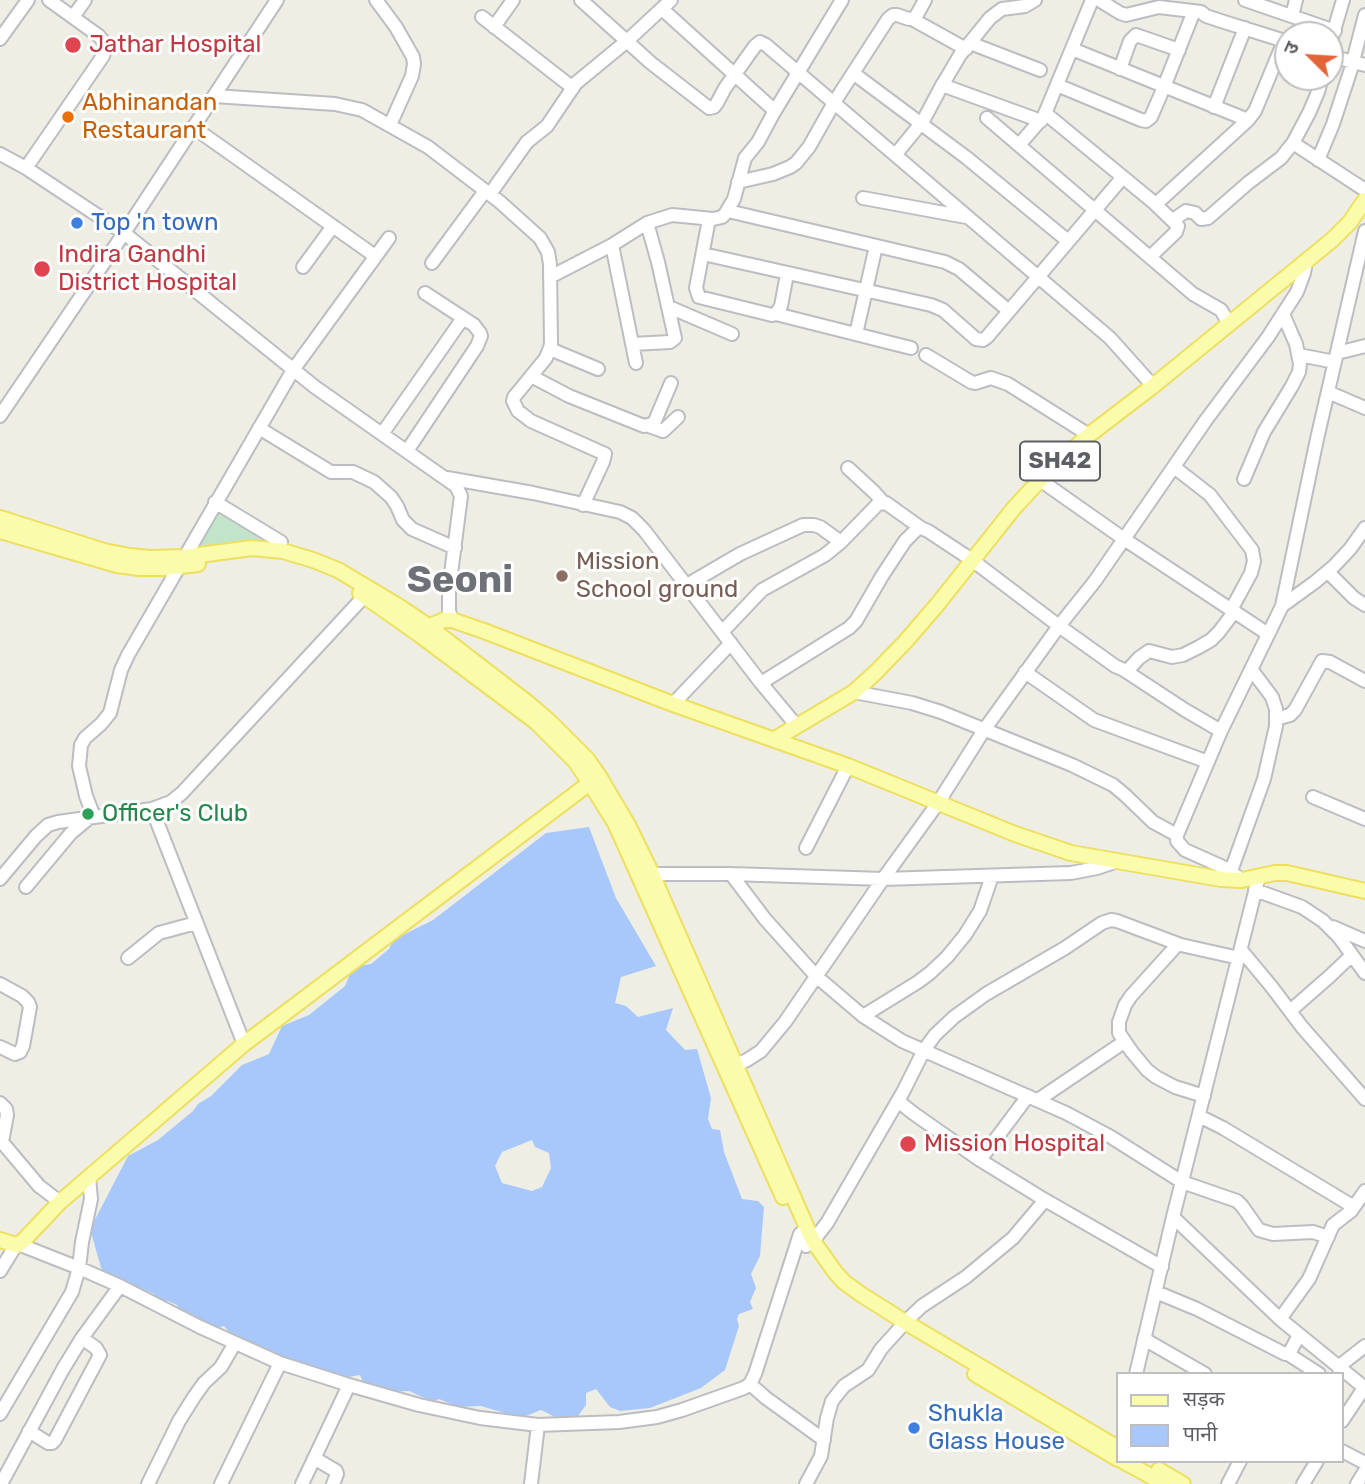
<!DOCTYPE html>
<meta charset="utf-8">
<style>
body{margin:0}
#map{position:relative;width:1365px;height:1484px;overflow:hidden;background:#efeee5;font-family:Rubik,"Noto Sans Devanagari",sans-serif}
canvas{display:block}
.legend{position:absolute;left:1116px;top:1372px;width:228px;height:91px;box-sizing:border-box;background:#fff;border:2px solid #bebfc1;margin:0;padding:9px 12px;list-style:none;font-size:21px;color:#5d5f65}
.legend li{display:flex;align-items:center;gap:14px;height:35px}
.legend b{width:35px;border:2px solid #bebfc1}
.north{position:absolute;left:1274px;top:21px;width:70px;height:70px;box-sizing:border-box;background:#fff;border:2px solid #bebfc1;border-radius:50%;rotate:294deg;font-size:19px;font-weight:700;line-height:28px;text-align:center;color:#5d5f65}
.north::after{content:'';display:block;margin:auto;width:24px;height:32px;background:#e36436;clip-path:polygon(50% 0,100% 100%,50% 72%,0 100%)}
</style>
<div id="map">
<canvas width="1365" height="1484"></canvas>
<ul class="legend">
<li><b style="height:9px;background:#fafcac"></b>सड़क</li>
<li><b style="height:19px;background:#a8c8fc"></b>पानी</li>
</ul>
<div class="north">उ</div>
</div>
<script>
const context = document.querySelector('canvas').getContext('2d');
context.lineJoin = 'round';
function fill(path, color) { context.fillStyle = color; context.fill(path, 'evenodd'); }
const poly = rows => new Path2D(rows.map(r => 'M' + r).join(''));
function trace(path, color, width, dash) { context.strokeStyle = color; context.lineWidth = width; context.lineCap = dash ? 'butt' : 'round'; context.setLineDash(dash || []); context.stroke(path); }
function label(font, color, halo, rows, align = 'center') {
  context.font = font + ' Rubik,sans-serif'; context.lineWidth = 6; context.setLineDash([]); context.textBaseline = 'middle'; context.strokeStyle = halo; context.fillStyle = color; for (const [text, x, y, turn = 0] of rows) {
    context.save(); context.translate(x, y); context.rotate((+turn || 0) * Math.PI / 180); context.textAlign = isNaN(turn) ? turn : align; if (halo) context.strokeText(text, 0, 0); context.fillText(text, 0, 0); context.restore();
  }
}
const green = poly([
 [217,505,277,546,188,554]
]);
const water = poly([
 [589,827,616,898,656,966,621,977,615,1003,626,1006,638,1017,673,1008,666,1030,685,1050,697,1049,711,1098,708,1119,712,1129,720,1130,724,1152,742,1199,758,1201,764,1207,760,1256,751,1274,756,1288,750,1302,753,1309,739,1314,737,1319,739,1326,725,1370,701,1388,650,1408,620,1411,610,1407,596,1389,586,1393,586,1405,578,1416,555,1417,541,1410,521,1418,481,1406,458,1407,439,1399,433,1402,409,1391,386,1392,363,1382,360,1375,342,1378,318,1368,311,1370,232,1335,224,1326,218,1328,180,1312,177,1305,168,1301,156,1301,154,1294,102,1271,90,1229,128,1156,158,1140,193,1111,198,1104,211,1096,242,1065,269,1054,282,1026,309,1015,345,986,353,967,371,964,389,949,393,940,433,920,546,833],
 [532,1140,535,1147,549,1153,551,1168,542,1187,532,1191,502,1183,495,1166,502,1152]
]);
const minor = poly([
 [376,0,396,27,413,57,414,64,412,76,390,125],
 [581,0,651,63,709,108,714,107,717,103,725,88,755,46,760,42,766,45,1110,338,1153,386],
 [1099,0,1120,13,1126,15,1159,7,1201,12,1206,16,1221,21,1288,42],
 [1245,0,1335,31],
 [662,9,775,111],
 [1292,16,1296,0],
 [73,17,85,0],
 [482,17,573,88],
 [912,19,966,49],
 [494,27,513,0],
 [0,39,28,0],
 [970,43,1040,70],
 [1330,44,1343,0],
 [1072,49,1248,120],
 [1330,56,1365,65],
 [1120,69,1130,41,1136,35,1179,50],
 [853,73,967,158,1068,241],
 [942,85,1041,121],
 [1057,85,1141,120,1146,121,1151,117,1164,87,1194,11],
 [214,96,335,104,362,110,428,147,500,202,540,238,548,252,550,264,551,345,546,358,514,397,513,401,518,411,531,421,605,454,603,462,583,505],
 [1214,107,1245,28],
 [1045,113,1152,201,1178,226,1176,232,1150,257],
 [987,118,1193,294,1221,310,1229,324],
 [193,127,375,256],
 [1293,143,1365,190],
 [1019,145,1044,116,1092,0],
 [0,154,26,168,124,233,315,387,456,486,461,496,449,589,449,611,452,620],
 [896,154,923,121,940,89,960,55,990,18,1002,9,1025,6,1035,0],
 [1318,160,1333,124,1351,69,1365,15],
 [26,168,103,56,105,49,104,42,99,36,49,0],
 [738,182,773,174,790,167,796,163,809,147,835,101,888,19,893,15,897,15,909,19,915,18,925,0],
 [490,194,527,142,547,126,576,83,627,41,671,0],
 [863,198,966,217],
 [1156,204,1248,120,1255,111,1284,41],
 [728,211,945,262,959,269,1009,311],
 [709,219,696,288,699,297,772,315,776,314,781,306,787,274],
 [1173,220,1186,211,1195,213,1201,219,1208,218,1248,183,1281,158,1293,143,1309,113,1318,92,1322,77],
 [612,245,636,363],
 [703,254,931,305,943,310,976,339,983,340,987,337,1123,177],
 [432,263,485,191],
 [303,267,333,226],
 [550,277,612,245,647,223,672,215,713,219,722,217,725,214,734,199,745,158,758,142,773,114,842,0],
 [669,307,732,334],
 [776,314,911,348],
 [856,334,876,246],
 [632,344,670,342,675,338,658,262,647,223],
 [550,349,598,369],
 [1337,353,1365,346],
 [926,355,971,382,975,383,991,378,1008,384,1089,435],
 [1299,355,1335,362],
 [531,376,569,396,644,426,652,424,655,421,671,383],
 [1328,392,1365,408],
 [0,416,124,233,277,0],
 [649,426,663,431,678,417],
 [259,428,331,472,353,472,374,482,391,497,397,506,403,520,412,529,455,548],
 [382,434,463,318],
 [407,451,477,346,481,336,480,333,474,325,425,293],
 [1174,467,1210,495,1252,550,1254,561,1251,573,1231,610],
 [848,468,874,492,883,502],
 [447,478,533,493,620,512,632,518,644,530,761,683,796,725],
 [1244,479,1264,432,1292,386,1299,372,1300,364,1296,344,1283,314],
 [1040,480,1124,539,1268,634],
 [215,502,281,542],
 [1328,572,1354,598,1365,605],
 [687,585,740,554,803,525,814,525,820,527,841,542],
 [1282,606,1315,582,1334,566,1350,549,1365,528],
 [722,632,762,590,825,555,841,542,878,504,886,503,921,528],
 [1124,670,1185,710,1221,731],
 [1025,672,1094,720,1208,762],
 [761,683,849,628,856,621,882,576,905,541,917,529,921,528,928,531,972,560,1059,626,1115,666,1124,670,1128,670,1139,658,1149,651,1172,657,1183,655,1199,647,1211,640,1219,632,1234,612],
 [854,692,912,703,941,712,1072,765,1113,785,1125,795,1153,822,1177,835],
 [673,704,731,643],
 [1276,719,1290,715,1295,710,1322,661,1330,662,1365,681],
 [1313,797,1365,819],
 [152,809,244,1044],
 [94,817,86,796,79,766,81,745,85,738,101,724,110,713,121,670,128,655,293,370,389,238],
 [806,848,848,766],
 [1231,871,1264,779,1276,726,1276,709,1272,697,1251,669],
 [652,874,731,874,883,879,1071,873,1097,868,1115,862],
 [731,874,765,919,816,976,863,1016,902,1041,1066,1113,1111,1137,1182,1182,1237,1201,1242,1206,1259,1230,1273,1234,1313,1232,1328,1237],
 [0,879,36,836,48,825,58,822,152,809,171,802,182,793,371,589],
 [1242,880,1223,867,1185,850,1177,841,1177,835,1221,731,1282,606,1317,439,1365,231],
 [26,887,71,833,89,818],
 [1255,890,1302,907,1323,921,1339,937,1365,973],
 [1333,927,1365,941],
 [1178,944,1131,996,1125,1005,1119,1022,1119,1033,1132,1052,1147,1070,1156,1077,1175,1087,1204,1096],
 [1241,950,1271,986,1302,1027,1365,1099],
 [128,958,159,933,196,923],
 [0,984,22,996,28,1002,30,1007,23,1046,20,1052,15,1054,0,1047],
 [1290,1011,1330,976,1352,955],
 [863,1016,918,982,930,973,947,957,965,935,980,911,992,876],
 [729,1068,747,1060,761,1051,785,1022,883,879,938,803,984,730,1059,626,1095,581,1206,420,1268,337,1297,292,1304,273,1306,262],
 [1038,1100,1124,1042],
 [898,1101,913,1113,980,1160,1045,1200,1162,1267],
 [0,1103,6,1109,7,1115,2,1142,39,1186,60,1202],
 [1199,1116,1223,1128,1354,1207],
 [980,1160,1028,1096],
 [1173,1217,1280,1319,1365,1388],
 [18,1244,79,1268,120,1286,200,1327,280,1363,349,1385,419,1405,480,1418,538,1425,619,1422,657,1417,682,1410,744,1388,750,1384,755,1374,800,1234,807,1228],
 [806,1246,813,1241,827,1223,903,1092,924,1050,935,1035,954,1017,986,994,1065,948,1102,923,1111,920,1117,921,1181,945,1239,958],
 [0,1271,16,1245],
 [1156,1292,1197,1309,1285,1354,1290,1352,1299,1335],
 [1280,1319,1309,1279,1333,1225,1351,1211,1365,1191],
 [905,1322,922,1306,966,1277,1013,1238,1045,1200],
 [1144,1339,1205,1374],
 [1288,1354,1319,1374],
 [1338,1367,1365,1346],
 [1136,1374,1173,1217,1259,876],
 [750,1384,766,1398,824,1440],
 [0,1414,72,1292,79,1268,82,1242,91,1199,89,1178],
 [1342,1421,1364,1388],
 [29,1431,48,1443,52,1443,55,1440,100,1355,96,1348,82,1338],
 [1342,1451,1365,1463],
 [314,1458,336,1471,337,1474,333,1484],
 [1,1484,63,1369,82,1338,120,1286],
 [148,1484,179,1421,194,1397,204,1383,221,1367,235,1343],
 [221,1484,280,1363],
 [302,1484,349,1385],
 [531,1484,538,1425],
 [806,1484,821,1456,827,1418,832,1401,844,1386,868,1370,881,1349,900,1328],
 [1228,1484,1240,1461],
 [1303,1484,1317,1461],
 [1357,1484,1365,1471]
]);
const major = poly([
 [0,518,104,551,130,556,150,558,184,557,252,548,283,551,313,560,338,570,400,607,428,626,528,703,548,720,587,759,599,776,628,825,652,874,807,1228,813,1241,835,1272,844,1282,862,1295,905,1322,1118,1448],
 [0,531,117,565,139,568,163,568,198,564],
 [360,593,417,633,536,722,575,761,590,783,615,823,783,1197],
 [421,630,444,620,452,620,484,631,673,704,848,766,1015,834,1071,853,1221,879,1242,880,1275,873,1287,873,1365,891],
 [775,739,854,692,875,673,905,642,937,605,1014,508,1040,480,1089,435,1153,386,1332,240,1350,222,1365,200],
 [0,1240,16,1245,22,1242,60,1202,244,1044,595,779],
 [975,1374,1118,1459],
 [1123,1461,1165,1484],
 [1159,1470,1183,1484]
]);
const markers = [
 [73,45,9,"#e0444e"],
 [68,117,7,"#e8710a"],
 [77,223,7,"#3f7fe0"],
 [42,269,9,"#e0444e"],
 [562,576,7,"#8d6e63"],
 [88,814,7,"#2e9e5b"],
 [908,1144,9,"#e0444e"],
 [914,1428,7,"#3f7fe0"]
];
const shields = [
 [1060,461,80]
];
const shieldNames = [
 ["SH42",1060,461]
];
const healthNames = [
 ["Jathar Hospital",89,45],
 ["Indira Gandhi",58,255],
 ["District Hospital",58,283],
 ["Mission Hospital",924,1144]
];
const foodNames = [
 ["Abhinandan",82,103],
 ["Restaurant",82,131]
];
const shopNames = [
 ["Top 'n town",91,223],
 ["Shukla",928,1414],
 ["Glass House",928,1442]
];
const educationNames = [
 ["Mission",576,562],
 ["School ground",576,590]
];
const leisureNames = [
 ["Officer's Club",102,814]
];
const townNames = [
 ["Seoni",460,581]
];
fill(green, '#c2e5c9');
fill(water, '#a8c8fc');
trace(minor, '#bcbdc3', 16);
trace(major, '#eddf60', 18);
trace(minor, '#fff', 12);
trace(major, '#fafcac', 14);
for (const [x, y, r, color] of markers) { const dot = new Path2D(); dot.arc(x, y, r, 0, 2 * Math.PI); context.fillStyle = color; context.fill(dot); trace(dot, '#fff', 2.5); }
for (const [x, y, w] of shields) { const box = new Path2D(); box.roundRect(x - w / 2, y - 19.5, w, 39, 5); context.fillStyle = '#fff'; context.fill(box); trace(box, '#5d5f65', 2); }
label('bold 23px', '#5d5f65', null, shieldNames);
label('24px', '#be3a42', '#fff', healthNames, 'left');
label('24px', '#c56008', '#fff', foodNames, 'left');
label('24px', '#366cbe', '#fff', shopNames, 'left');
label('24px', '#785e54', '#fff', educationNames, 'left');
label('24px', '#27864d', '#fff', leisureNames, 'left');
label('bold 38px', '#6e7177', '#fff', townNames);
</script>
